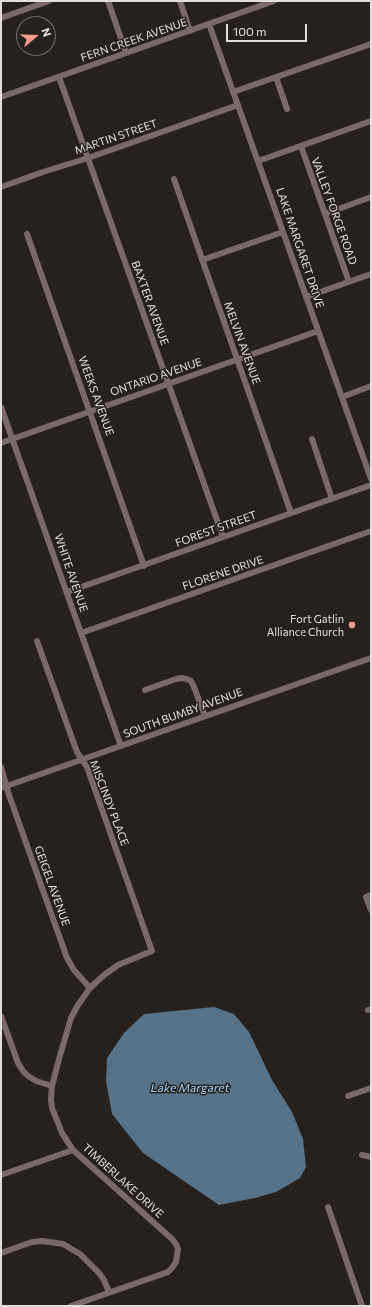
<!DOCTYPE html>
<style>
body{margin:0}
#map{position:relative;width:372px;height:1307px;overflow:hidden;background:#26211d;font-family:Commissioner,sans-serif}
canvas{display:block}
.frame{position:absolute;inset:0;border:2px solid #e1dedb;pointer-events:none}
.north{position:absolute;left:16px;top:16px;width:40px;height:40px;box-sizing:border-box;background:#26211d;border:1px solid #716d69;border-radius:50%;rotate:71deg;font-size:11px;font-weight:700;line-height:16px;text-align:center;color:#e1dedb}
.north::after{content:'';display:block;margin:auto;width:14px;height:18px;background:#f49d8c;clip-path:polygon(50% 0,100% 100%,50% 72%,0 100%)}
.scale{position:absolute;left:226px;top:24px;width:81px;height:18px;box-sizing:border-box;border:2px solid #e1dedb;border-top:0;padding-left:5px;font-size:12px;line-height:14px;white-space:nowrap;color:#e1dedb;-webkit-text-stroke:3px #26211d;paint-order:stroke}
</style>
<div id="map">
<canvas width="372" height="1307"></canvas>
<div class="frame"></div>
<div class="north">N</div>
<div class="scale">100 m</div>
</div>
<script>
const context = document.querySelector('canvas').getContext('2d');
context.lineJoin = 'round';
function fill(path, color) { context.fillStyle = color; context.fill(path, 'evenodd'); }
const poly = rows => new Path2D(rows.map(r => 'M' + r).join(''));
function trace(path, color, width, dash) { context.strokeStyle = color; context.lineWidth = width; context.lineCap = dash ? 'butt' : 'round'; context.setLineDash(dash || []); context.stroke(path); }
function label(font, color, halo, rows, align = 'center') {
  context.font = font + ' Commissioner,sans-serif'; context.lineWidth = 3; context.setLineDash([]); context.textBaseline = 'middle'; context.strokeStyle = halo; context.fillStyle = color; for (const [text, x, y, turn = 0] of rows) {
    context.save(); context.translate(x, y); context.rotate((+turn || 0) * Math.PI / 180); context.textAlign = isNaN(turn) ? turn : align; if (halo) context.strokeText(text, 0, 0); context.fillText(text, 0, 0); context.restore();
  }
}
const water = poly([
 [214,1007,234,1014,249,1032,272,1080,292,1112,299,1129,303,1139,306,1167,300,1178,276,1192,255,1198,219,1205,143,1153,112,1114,106,1081,107,1058,124,1033,144,1014]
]);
const minor = poly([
 [108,1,126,53],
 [180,1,190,31],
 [1,18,49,1],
 [209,24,371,479],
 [59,77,223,537],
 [276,77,287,109],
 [233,92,371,44],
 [1,97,274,1],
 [301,146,349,282],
 [258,161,371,121],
 [174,179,291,513],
 [1,187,43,172,88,158,238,105],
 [325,214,371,197],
 [27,234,144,566],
 [202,260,283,232],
 [306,297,371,274],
 [342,397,371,386],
 [1,407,121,746],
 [312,439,332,499],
 [1,443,318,331],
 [67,592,371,485],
 [81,633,371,531],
 [37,641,77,752,87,767,152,951,118,965,104,975,90,988,78,1005,71,1018,59,1059,52,1086,51,1100,52,1108,62,1133,73,1150,172,1239,176,1244,178,1249,176,1262,172,1268,168,1272,71,1306],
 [145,690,176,679,181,678,187,679,191,681,194,687,205,716],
 [1,767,9,795,67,958,74,970,90,988],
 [1,788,371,658],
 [371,895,366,897,371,910],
 [368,1010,371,1009],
 [1,1016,18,1063,23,1071,28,1076,36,1081,52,1086],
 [348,1096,371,1088],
 [362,1155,371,1157],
 [1,1175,73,1150],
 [328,1207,362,1306],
 [1,1253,32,1242,42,1241,63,1244,80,1254,99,1273,104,1280,109,1292]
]);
const markers = [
 [352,625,4,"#f49d8c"]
];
const streetNames = [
 ["FERN CREEK AVENUE",134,40,-19],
 ["MARTIN STREET",116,137,-19],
 ["VALLEY FORGE ROAD",334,211,70],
 ["LAKE MARGARET DRIVE",300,248,71],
 ["BAXTER AVENUE",150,303,70],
 ["MELVIN AVENUE",242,343,70],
 ["ONTARIO AVENUE",156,377,-19],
 ["WEEKS AVENUE",96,396,70],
 ["FOREST STREET",216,529,-20],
 ["WHITE AVENUE",71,573,71],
 ["FLORENE DRIVE",223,573,-19],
 ["SOUTH BUMBY AVENUE",183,713,-20],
 ["MISCINDY PLACE",109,803,69],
 ["GEIGEL AVENUE",52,886,70],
 ["TIMBERLAKE DRIVE",123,1181,42]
];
const poiNames = [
 ["Fort Gatlin",344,619],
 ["Alliance Church",344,632]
];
const waterNames = [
 ["Lake Margaret",190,1088]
];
fill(water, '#557289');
trace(minor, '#7a696b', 6);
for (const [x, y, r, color] of markers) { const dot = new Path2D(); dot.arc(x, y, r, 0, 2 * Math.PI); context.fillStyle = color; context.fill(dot); trace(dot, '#26211d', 1.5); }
label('11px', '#e1dedb', '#26211d', streetNames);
label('11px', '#e1dedb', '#26211d', poiNames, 'right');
label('italic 12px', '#9dd1fa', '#26211d', waterNames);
</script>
